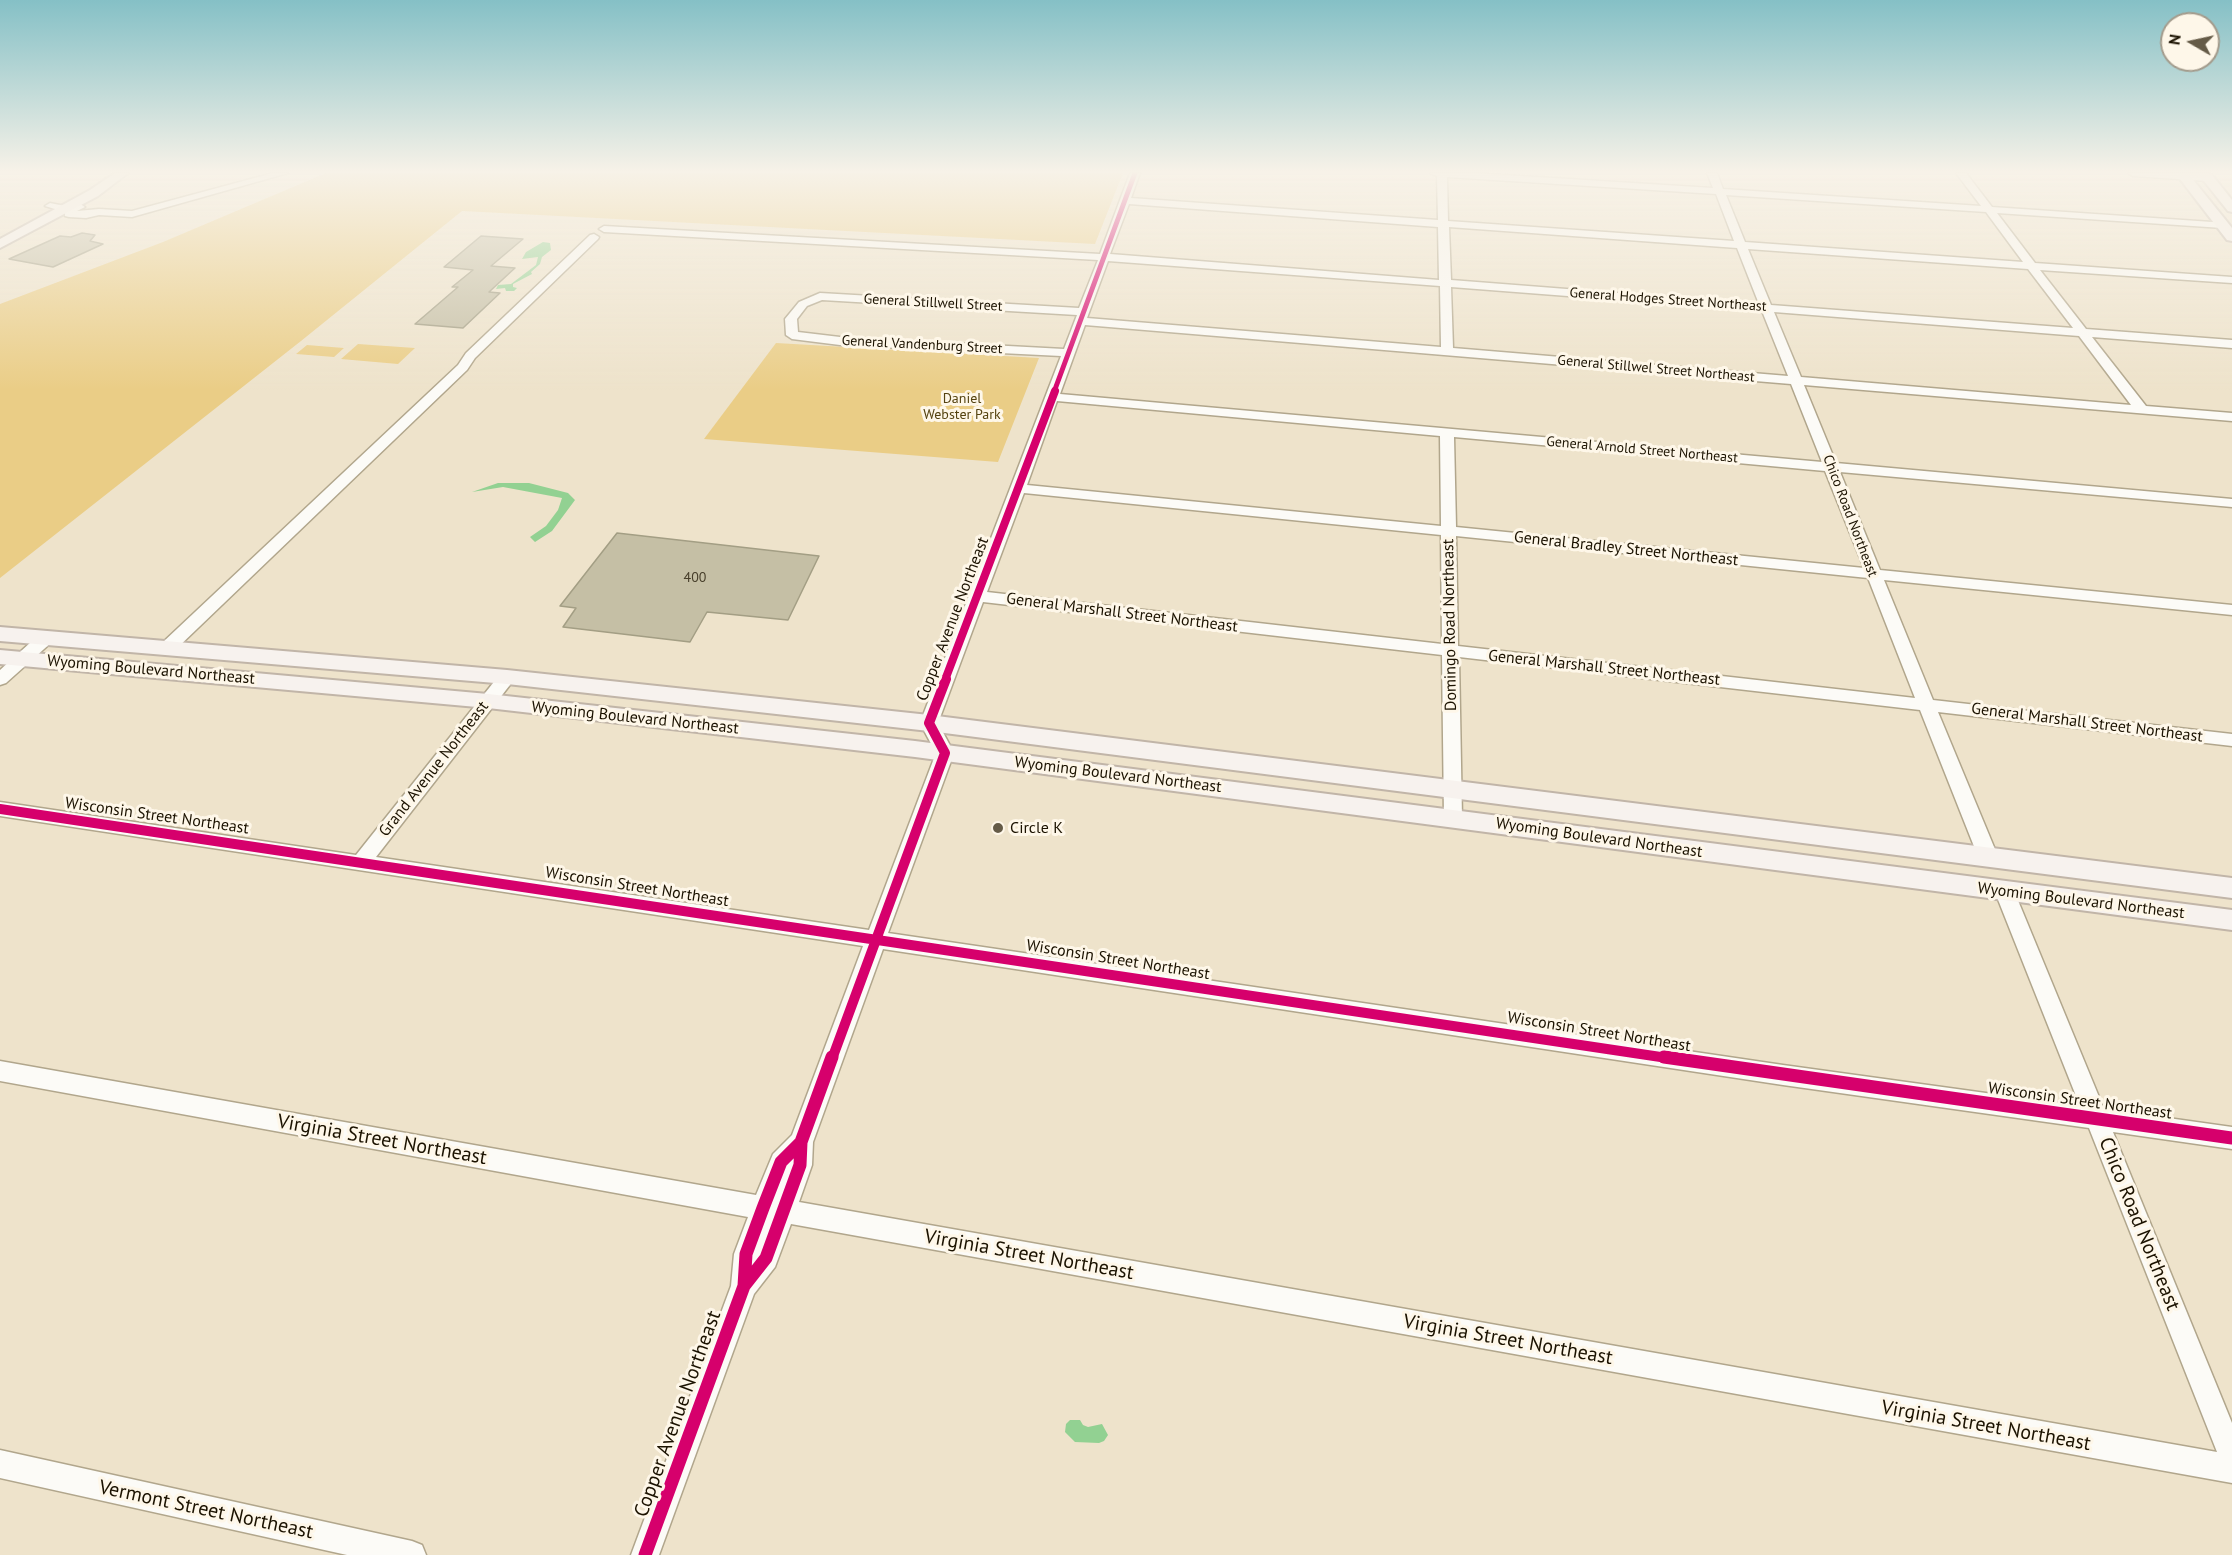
<!DOCTYPE html>
<style>
body{margin:0}
#map{position:relative;width:2232px;height:1555px;overflow:hidden;background:#eee3cb;font-family:"PT Sans",sans-serif}
canvas{display:block}
.north{position:absolute;left:2160px;top:12px;width:60px;height:60px;box-sizing:border-box;background:#fef7e9;border:2px solid #a39b8c;border-radius:50%;rotate:279deg;font-size:16px;font-weight:700;line-height:24px;text-align:center;color:#1b1200}
.north::after{content:'';display:block;margin:auto;width:21px;height:27px;background:#655b47;clip-path:polygon(50% 0,100% 100%,50% 72%,0 100%)}
</style>
<div id="map">
<canvas width="2232" height="1555"></canvas>
<div class="north">N</div>
</div>
<script>
const context = document.querySelector('canvas').getContext('2d');
context.lineJoin = 'round';
function fill(path, color) { context.fillStyle = color; context.fill(path, 'evenodd'); }
const poly = rows => new Path2D(rows.map(r => 'M' + r).join(''));
function trace(path, color, width, dash) { context.strokeStyle = color; context.lineWidth = width; context.lineCap = dash ? 'butt' : 'round'; context.setLineDash(dash || []); context.stroke(path); }
function label(font, color, halo, rows, align = 'center') {
  context.font = font + ' "PT Sans",sans-serif'; context.lineWidth = 6; context.setLineDash([]); context.textBaseline = 'middle'; context.strokeStyle = halo; context.fillStyle = color; for (const [text, x, y, turn = 0] of rows) {
    context.save(); context.translate(x, y); context.rotate((+turn || 0) * Math.PI / 180); context.textAlign = isNaN(turn) ? turn : align; if (halo) context.strokeText(text, 0, 0); context.fillText(text, 0, 0); context.restore();
  }
}
const green = poly([
 [326,173,1123,173,1095,244,462,211,301,341,0,578,0,304,163,242],
 [776,343,1039,358,998,462,704,439],
 [358,344,415,348,398,364,341,359],
 [307,345,344,348,334,357,296,354]
]);
const water = poly([
 [543,242,550,243,551,250,542,257,540,264,531,272,532,274,513,284,513,287,517,288,514,291,506,291,505,288,496,289,498,285,511,284,536,265,538,257,522,259,526,252],
 [498,483,529,483,568,493,575,500,552,531,535,542,530,537,546,526,558,510,562,498,503,487,472,492],
 [1070,1420,1080,1420,1083,1425,1088,1427,1102,1424,1108,1435,1104,1441,1099,1443,1075,1442,1065,1432,1066,1424]
]);
const building = poly([
 [82,233,95,235,90,241,103,244,53,267,9,259,60,236,71,237,82,233],
 [481,236,523,239,491,266,515,268,489,292,500,293,463,328,415,324,458,287,452,287,473,270,444,267,481,236],
 [617,533,819,556,788,620,707,612,690,642,563,627,576,608,560,606,617,533]
]);
const minor = poly([
 [273,173,288,173,132,217,99,215,86,218,69,217,65,216,65,212,45,206,50,203,70,207,80,204,85,207,77,211,99,209,132,211,273,173],
 [1130,173,1140,173,1131,198,1438,220,1437,176,1430,173,1473,173,1713,188,1707,173,1717,173,1723,189,1981,206,1956,173,1966,173,1992,207,2227,223,2227,227,2223,228,1997,213,2035,263,2232,277,2232,283,2040,270,2086,329,2232,340,2232,348,2092,337,2146,406,2232,413,2232,421,1804,385,1836,463,2232,499,2232,507,1840,472,1880,570,2232,605,2232,615,1884,580,1933,700,2232,734,2232,746,1938,712,1999,859,1996,864,1989,866,1982,864,1979,859,1920,710,1459,657,1462,818,1460,823,1453,825,1446,823,1444,818,1442,655,983,602,938,723,954,753,888,933,1783,1065,2080,1106,1995,892,1998,886,2005,884,2012,886,2104,1109,2232,1127,2232,1149,2113,1132,2232,1423,2232,1483,791,1224,775,1267,754,1294,659,1555,631,1555,731,1286,734,1254,748,1217,0,1081,0,1061,756,1195,773,1154,792,1135,863,946,0,816,0,802,356,855,501,673,507,671,513,673,515,677,513,681,376,857,869,930,936,753,920,723,1061,356,840,345,792,339,786,335,785,319,799,302,820,293,1079,308,1098,260,604,232,599,229,604,226,1100,254,1130,173],
 [1447,177,1716,194,1734,241,1448,221,1447,177],
 [1726,195,1986,212,2023,262,1745,242,1726,195],
 [1129,204,1438,227,1439,280,1110,254,1129,204],
 [1449,227,1737,248,1759,304,1451,280,1449,227],
 [1748,249,2028,269,2073,328,1771,305,1748,249],
 [1108,261,1440,286,1441,347,1087,318,1108,261],
 [1451,287,1762,311,1788,376,1453,348,1451,287],
 [822,300,1077,315,1064,349,840,337,798,332,797,319,807,306,822,300],
 [1774,312,2079,336,2131,405,1801,377,1774,312],
 [1085,325,1791,384,1822,462,1060,394,1085,325],
 [1057,401,1440,436,1441,526,1027,485,1057,401],
 [1454,437,1825,471,1864,568,1456,527,1454,437],
 [1024,493,1441,535,1442,644,987,592,1024,493],
 [1456,536,1868,578,1915,698,1458,646,1456,536],
 [883,949,1783,1085,2089,1128,2217,1452,799,1202,812,1165,813,1142,883,949],
 [2128,173,2171,173,2208,175,2213,178,2208,181,2133,176,2128,173],
 [594,234,599,237,598,239,475,358,467,370,174,651,162,651,160,647,162,643,458,365,466,353,590,235,594,234],
 [47,632,53,633,55,637,53,641,6,683,0,685,0,670,41,633,47,632],
 [0,1450,412,1541,422,1545,426,1555,347,1555,0,1478,0,1450]
]);
const major = poly([
 [115,173,128,173,98,196,0,248,0,239,90,190,115,173],
 [2180,173,2207,173,2212,175,2232,200,2232,212,2228,211,2204,181,2192,173,2190,176,2232,228,2232,241,2227,240,2180,179,2178,176,2180,173],
 [0,627,507,670,929,715,2232,878,2232,898,929,731,507,684,0,641,0,627],
 [0,650,488,694,915,741,2232,910,2232,930,915,757,488,708,0,664,0,650]
]);
const cyclewayFar3 = poly([
 [1054,392,1135,173]
]);
const cyclewayFar2 = poly([
 [945,680,1055,391]
]);
const cyclewayFar1 = poly([
 [0,809,1674,1059],
 [832,1059,945,753,929,723,946,679]
]);
const cycleway = poly([
 [1664,1057,2232,1138],
 [744,1286,766,1258,800,1165,801,1142,832,1057],
 [645,1555,744,1286,746,1254,763,1208,781,1162,801,1142]
]);
const markers = [
 [998,828,6,"#655b47"]
];
const farStreetnames = [
 ["General Hodges Street Northeast",1668,300,4],
 ["General Stillwell Street",933,303,3],
 ["General Vandenburg Street",922,345,3],
 ["General Stillwel Street Northeast",1656,369,5],
 ["General Arnold Street Northeast",1642,450,5],
 ["Chico Road Northeast",1850,516,69]
];
const farParknames = [
 ["Daniel",962,399],
 ["Webster Park",962,415]
];
const numberNames = [
 ["400",695,578]
];
const streetNames = [
 ["General Bradley Street Northeast",1626,549,6],
 ["General Marshall Street Northeast",1122,613,7],
 ["Copper Avenue Northeast",953,619,-69],
 ["Domingo Road Northeast",1450,625,-91],
 ["General Marshall Street Northeast",1604,668,6],
 ["Wyoming Boulevard Northeast",151,670,5],
 ["Wyoming Boulevard Northeast",635,718,6],
 ["General Marshall Street Northeast",2087,723,7],
 ["Grand Avenue Northeast",434,769,-52],
 ["Wyoming Boulevard Northeast",1118,775,7],
 ["Wisconsin Street Northeast",157,816,8],
 ["Wyoming Boulevard Northeast",1599,838,8],
 ["Wisconsin Street Northeast",637,887,9],
 ["Wyoming Boulevard Northeast",2081,901,7],
 ["Wisconsin Street Northeast",1118,960,9],
 ["Wisconsin Street Northeast",1599,1032,9],
 ["Wisconsin Street Northeast",2080,1101,8]
];
const poiNames = [
 ["Circle K",1010,828]
];
const nearStreetnames = [
 ["Virginia Street Northeast",382,1140,10],
 ["Chico Road Northeast",2139,1224,68],
 ["Virginia Street Northeast",1029,1255,10],
 ["Virginia Street Northeast",1508,1340,10],
 ["Copper Avenue Northeast",678,1414,-70],
 ["Virginia Street Northeast",1986,1426,10],
 ["Vermont Street Northeast",206,1510,12]
];
fill(green, '#eacd86');
fill(water, '#92d192');
fill(building, '#c5bfa5');
trace(building, '#a39e84', 1.5);
trace(minor, '#b1a68c', 3);
trace(major, '#c1b5a8', 4);
fill(minor, '#fcfbf7');
fill(major, '#f7f2ee');
trace(cyclewayFar3, '#d6006c', 5);
trace(cyclewayFar2, '#d6006c', 8);
trace(cyclewayFar1, '#d6006c', 10);
trace(cycleway, '#d6006c', 13);
const sky = context.createLinearGradient(0, 0, 0, 390);
sky.addColorStop(0, '#85c0c6');
sky.addColorStop(0.44, '#f7f2e8');
sky.addColorStop(1, '#f7f2e800');
context.fillStyle = sky;
context.fillRect(0, 0, 2232, 390);
for (const [x, y, r, color] of markers) { const dot = new Path2D(); dot.arc(x, y, r, 0, 2 * Math.PI); context.fillStyle = color; context.fill(dot); trace(dot, '#fef7e9', 2); }
label('14px', '#1b1200', '#fef7e9', farStreetnames);
label('14px', '#554311', '#fef7e9', farParknames);
label('14px', '#463d29', null, numberNames);
label('16px', '#1b1200', '#fef7e9', streetNames);
label('16px', '#1b1200', '#fef7e9', poiNames, 'left');
label('20px', '#1b1200', '#fef7e9', nearStreetnames);
</script>
